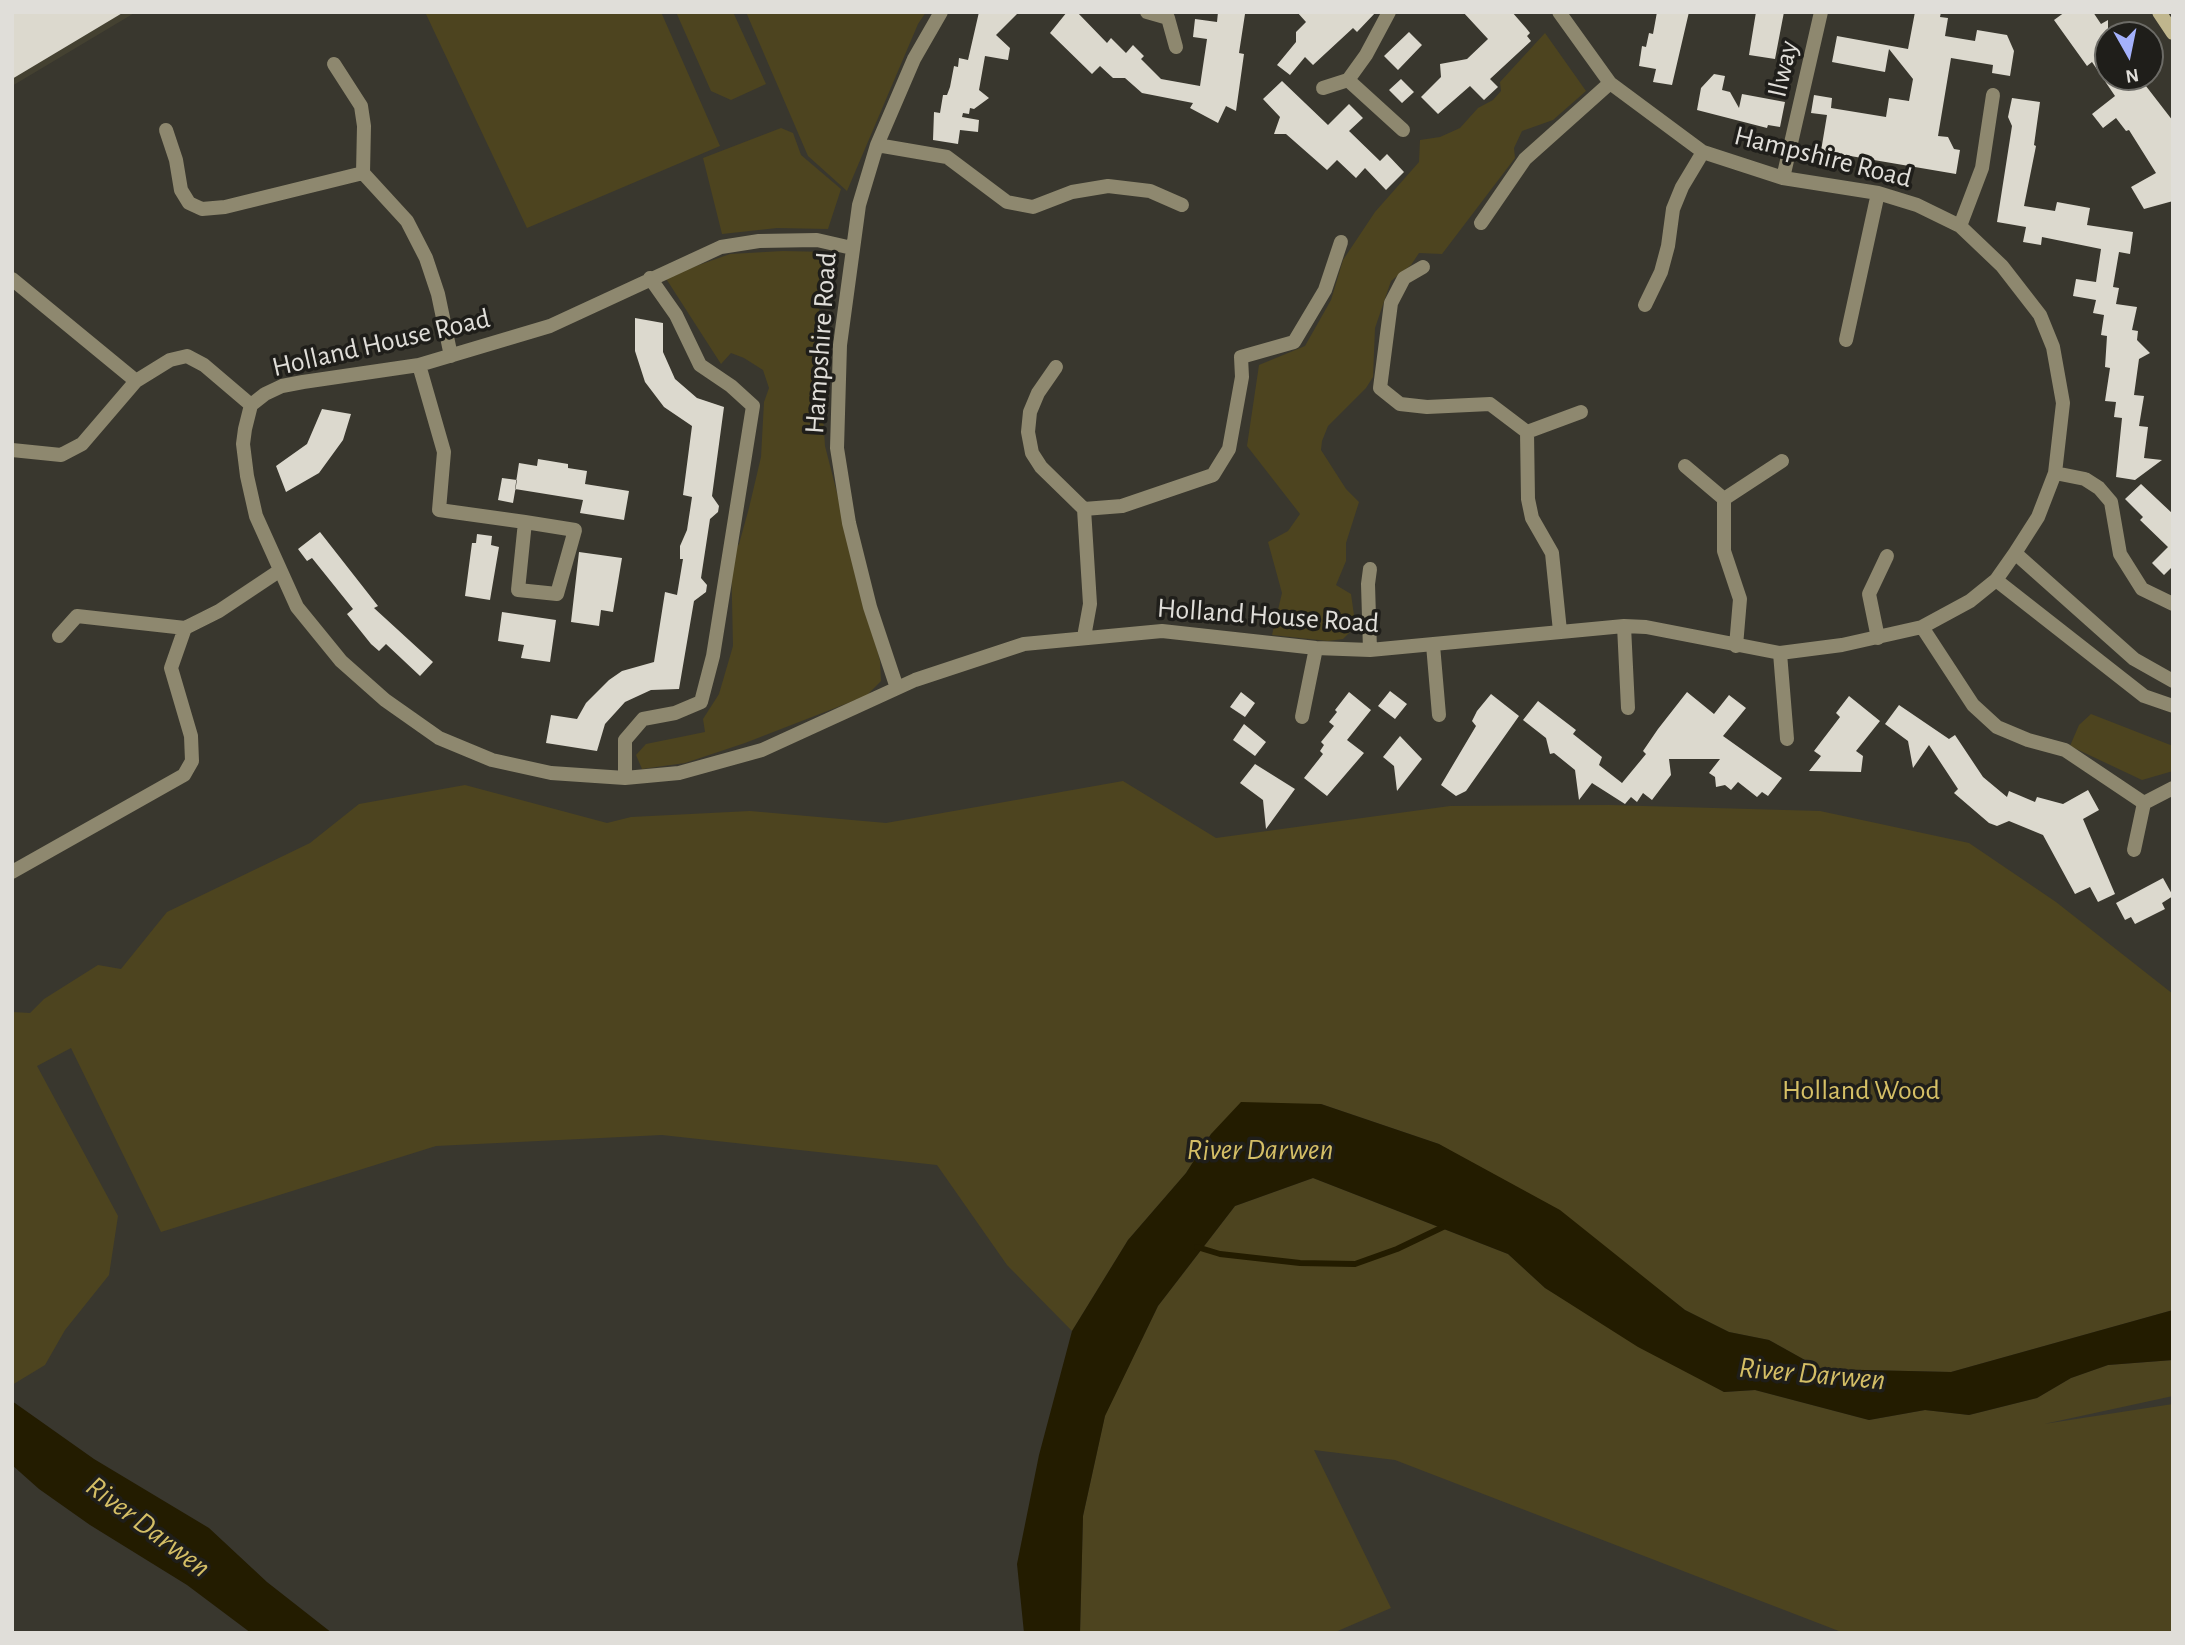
<!DOCTYPE html>
<style>
body{margin:0}
#map{position:relative;width:2185px;height:1645px;overflow:hidden;background:#39372e;font-family:"Alegreya Sans",sans-serif}
canvas{display:block}
.frame{position:absolute;inset:0;border:14px solid #e0ded9;pointer-events:none}
.north{position:absolute;left:2094px;top:21px;width:70px;height:70px;box-sizing:border-box;background:#1f1e1a;border:2px solid #6c6b66;border-radius:50%;rotate:171deg;font-size:19px;font-weight:700;line-height:28px;text-align:center;color:#e0ded9}
.north::after{content:'';display:block;margin:auto;width:24px;height:32px;background:#a4b1fc;clip-path:polygon(50% 0,100% 100%,50% 72%,0 100%)}
</style>
<div id="map">
<canvas width="2185" height="1645"></canvas>
<div class="frame"></div>
<div class="north">N</div>
</div>
<script>
const context = document.querySelector('canvas').getContext('2d');
context.lineJoin = 'round';
function fill(path, color) { context.fillStyle = color; context.fill(path, 'evenodd'); }
const poly = rows => new Path2D(rows.map(r => 'M' + r).join(''));
function trace(path, color, width, dash) { context.strokeStyle = color; context.lineWidth = width; context.lineCap = dash ? 'butt' : 'round'; context.setLineDash(dash || []); context.stroke(path); }
function label(font, color, halo, rows, align = 'center') {
  context.font = font + ' "Alegreya Sans",sans-serif'; context.lineWidth = 7; context.setLineDash([]); context.textBaseline = 'middle'; context.strokeStyle = halo; context.fillStyle = color; for (const [text, x, y, turn = 0] of rows) {
    context.save(); context.translate(x, y); context.rotate((+turn || 0) * Math.PI / 180); context.textAlign = isNaN(turn) ? turn : align; if (halo) context.strokeText(text, 0, 0); context.fillText(text, 0, 0); context.restore();
  }
}
const built = poly([
 [12,12,136,12,12,86]
]);
const green = poly([
 [425,12,661,12,720,146,527,228],
 [676,12,733,12,766,84,731,100,711,91],
 [746,12,926,12,918,24,847,191,808,156],
 [1545,33,1586,91,1553,120,1522,131,1514,148,1515,158,1442,254,1419,253,1411,265,1391,281,1375,328,1373,377,1366,388,1328,426,1322,441,1321,450,1346,489,1359,502,1346,543,1346,561,1336,585,1351,594,1354,615,1351,631,1343,639,1328,641,1272,635,1282,593,1268,542,1288,531,1300,514,1247,446,1259,365,1305,346,1331,300,1343,260,1375,212,1419,162,1420,140,1440,137,1460,128,1478,108,1493,100,1501,91,1500,82],
 [781,128,793,133,801,155,841,189,828,229,777,228,722,234,703,158],
 [783,251,828,252,817,325,825,446,880,661,881,681,866,696,745,743,685,763,642,769,636,755,646,744,705,732,703,719,719,694,733,646,731,554,739,544,749,508,761,457,764,402,769,388,763,370,744,358,731,353,721,364,665,277,730,254],
 [2091,714,2173,746,2173,771,2142,780,2070,746,2079,725],
 [1123,781,1216,838,1450,806,1609,805,1820,811,1969,843,2056,902,2173,994,2173,1310,1951,1372,1821,1369,1769,1340,1729,1332,1685,1310,1636,1272,1439,1144,1321,1104,1211,1134,1186,1173,1128,1240,1072,1331,1007,1265,937,1165,662,1135,436,1146,161,1232,71,1048,37,1066,118,1216,109,1275,65,1330,45,1365,12,1385,12,1012,30,1013,44,999,98,965,121,969,167,912,310,843,359,804,465,785,607,823,631,817,750,811,886,823],
 [1313,1178,1508,1254,1545,1288,1724,1392,1755,1390,1869,1420,1925,1410,1969,1415,2037,1398,2071,1378,2108,1365,2173,1360,2173,1396,2044,1424,2173,1404,2173,1633,1844,1633,1395,1460,1314,1450,1391,1608,1333,1633,1080,1633,1083,1516,1105,1415,1158,1306,1235,1206]
]);
const water = poly([
 [1241,1102,1321,1104,1439,1144,1560,1210,1685,1310,1729,1332,1769,1340,1821,1369,1951,1372,2173,1310,2173,1360,2108,1365,2071,1378,2037,1398,1969,1415,1925,1410,1869,1420,1755,1390,1724,1392,1638,1347,1545,1288,1508,1254,1313,1178,1235,1206,1158,1306,1105,1416,1083,1516,1080,1633,1024,1633,1017,1564,1039,1455,1072,1331,1128,1240,1186,1173,1211,1134],
 [12,1401,94,1459,209,1528,267,1582,332,1633,251,1633,187,1585,90,1525,39,1489,12,1465]
]);
const stream = poly([
 [1197,1247,1220,1254,1300,1263,1355,1264,1397,1249,1443,1227]
]);
const building = poly([
 [12,12,124,12,12,79],
 [979,12,1019,12,996,35,1010,48,1008,60,985,56,979,90,989,98,974,109,970,108,969,114,963,113,962,117,979,120,978,132,960,130,958,144,933,140,934,112,940,113,943,95,947,95,950,87,954,66,958,67,959,58,968,60],
 [1067,12,1077,12,1107,43,1111,38,1126,53,1133,45,1144,56,1141,59,1161,79,1200,86,1207,39,1193,37,1195,19,1217,22,1218,12,1245,14,1239,53,1244,54,1236,111,1226,106,1218,123,1190,108,1193,103,1142,93,1125,78,1113,78,1100,66,1092,74,1050,33],
 [1297,12,1376,12,1357,32,1353,28,1313,65,1305,57,1290,75,1277,65,1296,42,1296,32,1306,22],
 [1463,12,1512,12,1526,28,1530,33,1527,36,1531,41,1490,79,1498,87,1484,100,1470,86,1438,114,1421,97,1441,77,1440,64,1467,59,1488,39],
 [1657,12,1689,12,1672,85,1653,82,1656,69,1639,66,1642,46,1646,47,1649,33,1653,34],
 [1756,12,1784,12,1775,59,1749,55],
 [1915,12,1941,12,1940,17,1948,18,1945,36,1975,41,1977,30,2007,35,2014,51,2010,76,1992,73,1993,65,1951,58,1938,136,1948,137,1954,149,1960,150,1956,174,1821,151,1827,115,1811,113,1814,95,1832,98,1831,108,1886,117,1889,98,1909,101,1913,79,1889,49,1885,72,1832,62,1837,36,1908,49],
 [2065,12,2093,12,2101,24,2108,20,2108,77,2139,77,2173,121,2173,201,2144,209,2131,187,2156,173,2129,130,2126,131,2116,118,2103,128,2092,114,2115,96,2092,62,2087,66,2054,20],
 [1409,32,1422,45,1398,70,1384,56],
 [1714,74,1725,76,1722,90,1730,92,1739,108,1742,94,1785,102,1780,127,1768,125,1767,128,1697,110,1701,88],
 [1401,79,1414,92,1402,103,1389,90],
 [1282,81,1328,125,1349,104,1363,118,1349,131,1380,161,1387,154,1404,172,1386,190,1365,168,1356,178,1337,160,1327,170,1286,134,1274,134,1280,117,1263,99],
 [2012,98,2040,102,2034,145,2036,146,2024,206,2055,211,2057,202,2090,208,2087,225,2133,232,2130,254,2119,252,2113,287,2119,288,2116,304,2137,307,2132,330,2138,331,2137,340,2150,353,2139,359,2134,395,2144,396,2139,426,2148,427,2144,458,2162,460,2135,480,2116,477,2122,418,2114,417,2116,402,2105,401,2110,368,2105,367,2107,336,2101,335,2104,315,2093,313,2096,300,2073,296,2076,279,2096,282,2101,249,2042,237,2041,245,2023,242,2026,227,1997,222,2012,126,2008,117],
 [635,318,663,323,663,352,675,379,697,398,724,407,712,496,719,506,718,512,710,519,701,578,707,585,706,592,694,601,679,689,651,690,625,702,605,724,597,751,546,743,551,715,577,719,586,703,609,680,622,671,654,662,665,592,677,595,683,559,680,559,680,546,687,530,692,497,683,495,692,426,664,407,645,382,635,351],
 [322,409,351,414,343,440,319,473,286,492,276,466,307,444],
 [538,459,568,464,568,468,587,471,585,484,629,491,624,520,580,513,583,500,515,489,519,463,537,466],
 [502,478,517,480,513,503,498,500],
 [2141,484,2173,514,2173,566,2164,575,2152,563,2168,547,2140,520,2143,517,2125,499],
 [320,532,378,606,374,608,433,662,420,676,386,644,379,651,371,644,347,614,353,609,312,558,307,561,298,549],
 [477,534,492,536,491,545,499,547,490,600,465,596,472,543,476,543],
 [579,552,622,558,613,612,601,610,599,626,571,622],
 [502,612,556,620,550,662,521,658,524,645,498,641],
 [1390,691,1407,704,1395,719,1378,706],
 [1241,692,1255,703,1245,717,1230,707],
 [1349,692,1371,710,1347,740,1364,753,1327,796,1304,778,1323,754,1320,751,1324,745,1321,742,1334,726,1329,722,1337,712,1335,710],
 [1687,692,1714,714,1729,695,1746,708,1723,736,1782,778,1768,796,1762,792,1757,797,1738,782,1731,790,1725,785,1716,787,1715,777,1709,773,1720,759,1669,759,1671,775,1652,800,1643,793,1637,802,1631,797,1625,804,1592,783,1579,800,1575,770,1554,753,1550,754,1546,738,1523,720,1538,701,1576,730,1573,734,1602,757,1599,765,1622,783,1646,754,1643,751,1658,729],
 [1491,694,1519,716,1466,791,1456,796,1441,785,1476,726,1472,721,1477,711],
 [1849,696,1880,721,1856,751,1863,756,1861,772,1809,771,1821,756,1814,751,1840,717,1836,713],
 [1899,705,1949,739,1955,735,1983,777,2007,797,2009,791,2035,802,2037,797,2063,804,2088,790,2099,810,2083,819,2115,894,2098,902,2090,887,2075,894,2043,835,2009,821,1997,826,1989,823,1954,793,1958,789,1929,745,1913,768,1908,741,1885,724],
 [1244,724,1266,742,1255,756,1233,740],
 [1400,736,1422,759,1397,791,1394,766,1383,757],
 [1255,764,1295,789,1266,829,1263,800,1240,783],
 [2163,878,2173,896,2162,903,2165,909,2135,924,2131,917,2125,920,2116,903]
]);
const street = poly([
 [1147,12,1168,18,1176,47],
 [334,64,361,106,364,126,363,173],
 [1348,80,1366,55,1389,12],
 [1323,88,1348,80,1403,130],
 [166,130,176,160,181,190,189,203,202,209,225,207,363,173,407,221,426,258,438,294,451,356],
 [877,145,947,157,1007,202,1033,207,1072,192,1108,186,1150,191,1182,205],
 [1783,178,1821,12],
 [1481,223,1525,159,1610,83],
 [1960,226,1982,168,1993,95],
 [852,248,817,240,759,241,721,247,550,326,419,365,303,382,282,386,265,394,251,405,245,429,243,444,247,476,256,516,297,607,341,661,385,700,439,738,492,760,551,773,625,778,679,773,762,750,915,680,1024,644,1162,631,1316,648,1370,650,1624,626,1646,627,1780,653,1842,645,1922,627,1970,601,1996,580,2015,553,2038,517,2055,473,2063,403,2053,347,2040,315,2002,266,1960,226,1917,205,1878,193,1783,178,1703,152,1610,83,1559,12],
 [1423,267,1404,278,1391,303,1380,388,1400,404,1427,407,1490,404,1527,432],
 [12,279,136,381],
 [1645,305,1661,272,1668,246,1673,209,1682,187,1703,152],
 [1846,340,1878,193],
 [419,365,444,452,439,510,525,522,575,530,557,594,518,590,525,522],
 [1056,367,1038,393,1030,412,1028,432,1032,453,1041,467,1084,509],
 [12,450,61,455,82,444,136,381,170,360,187,356,204,365,251,405],
 [1685,466,1724,499],
 [2055,473,2085,479,2099,488,2111,502,2120,554,2142,589,2173,604],
 [2015,553,2134,659,2173,681],
 [1370,569,1368,584,1370,650],
 [1996,580,2144,696,2173,706],
 [1624,626,1628,708],
 [1922,627,1973,705,1997,727,2028,740,2065,750,2144,803,2173,788],
 [1560,631,1552,553,1532,518,1528,499,1527,432,1581,412],
 [59,636,77,616,185,628],
 [1084,637,1090,604,1084,509,1122,506,1213,475,1229,449,1242,377,1241,357,1294,342,1325,290,1341,242],
 [1878,638,1869,594,1887,556],
 [1433,645,1439,715],
 [1736,646,1740,599,1724,551,1724,499,1782,461],
 [1780,653,1787,739],
 [897,688,870,607,849,523,837,448,840,345,859,205,877,145,914,59,941,12],
 [1302,717,1316,648],
 [625,778,625,740,643,719,675,713,701,702,713,656,753,406,731,386,700,365,676,315,650,278],
 [2134,850,2144,803],
 [12,872,184,775,192,761,191,736,171,668,185,628,219,611,279,571]
]);
const secondary = poly([
 [2159,12,2173,33]
]);
const streetNames = [
 ["Ilway",1783,69,-77],
 ["Hampshire Road",1823,157,14],
 ["Holland House Road",381,343,-13],
 ["Hampshire Road",821,343,-86],
 ["Holland House Road",1268,616,4]
];
const parkNames = [
 ["Holland Wood",1861,1091]
];
const waterNames = [
 ["River Darwen",1260,1150],
 ["River Darwen",1812,1374,5],
 ["River Darwen",148,1527,37]
];
fill(built, '#444131');
fill(green, '#4d441f');
fill(water, '#231c00');
trace(stream, '#231c00', 6);
fill(building, '#dcd9ce');
trace(street, '#8e886f', 14);
trace(secondary, '#c0b68d', 14);
label('28px', '#e0ded9', '#1f1e1a', streetNames);
label('28px', '#d6c066', '#1f1e1a', parkNames);
label('italic 30px', '#d4be65', '#1f1e1a', waterNames);
</script>
